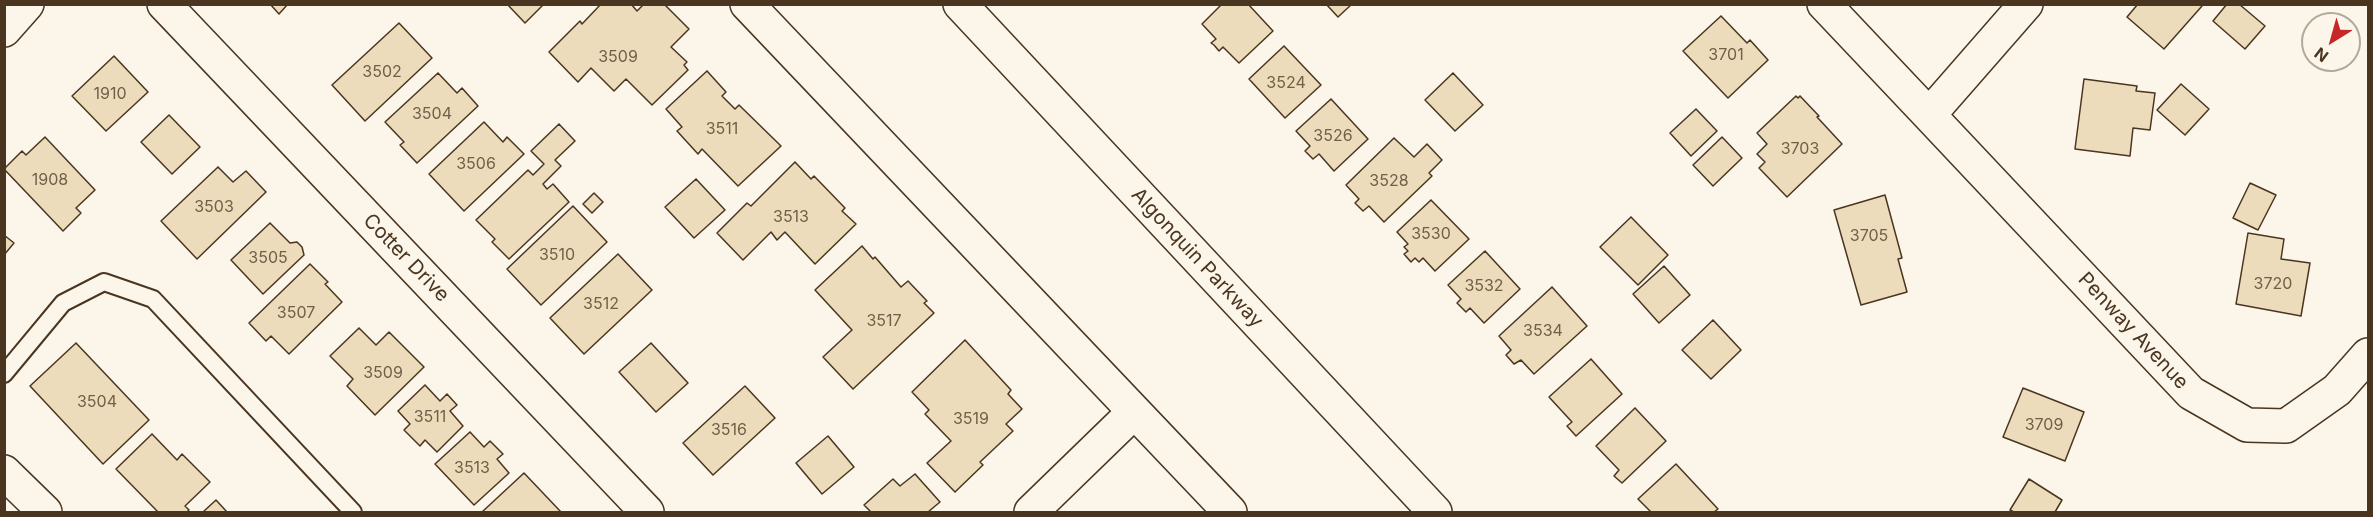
<!DOCTYPE html>
<style>
body{margin:0}
#map{position:relative;width:2373px;height:517px;overflow:hidden;background:#fbf6e9;font-family:Inter,sans-serif}
canvas{display:block}
.frame{position:absolute;inset:0;border:6px solid #4a3520;pointer-events:none}
.north{position:absolute;left:2301px;top:12px;width:60px;height:60px;box-sizing:border-box;background:#fbf6e9;border:2px solid #b4a999;border-radius:50%;rotate:217deg;font-size:16px;font-weight:700;line-height:24px;text-align:center;color:#4a3520}
.north::after{content:'';display:block;margin:auto;width:21px;height:27px;background:#c62828;clip-path:polygon(50% 0,100% 100%,50% 72%,0 100%)}
</style>
<div id="map">
<canvas width="2373" height="517"></canvas>
<div class="frame"></div>
<div class="north">N</div>
</div>
<script>
const context = document.querySelector('canvas').getContext('2d');
context.lineJoin = 'round';
function fill(path, color) { context.fillStyle = color; context.fill(path, 'evenodd'); }
const poly = rows => new Path2D(rows.map(r => 'M' + r).join(''));
function trace(path, color, width, dash) { context.strokeStyle = color; context.lineWidth = width; context.lineCap = dash ? 'butt' : 'round'; context.setLineDash(dash || []); context.stroke(path); }
function label(font, color, halo, rows, align = 'center') {
  context.font = font + ' Inter,sans-serif'; context.lineWidth = 4.5; context.setLineDash([]); context.textBaseline = 'middle'; context.strokeStyle = halo; context.fillStyle = color; for (const [text, x, y, turn = 0] of rows) {
    context.save(); context.translate(x, y); context.rotate((+turn || 0) * Math.PI / 180); context.textAlign = isNaN(turn) ? turn : align; if (halo) context.strokeText(text, 0, 0); context.fillText(text, 0, 0); context.restore();
  }
}
const building = poly([
 [270,4,288,4,279,14,270,4],
 [507,4,544,4,525,23,507,4],
 [601,4,631,4,637,11,644,4,664,4,689,29,671,47,687,62,684,65,688,70,652,105,626,79,614,91,591,68,578,82,549,52,580,21,582,24,601,4],
 [1222,4,1248,4,1273,31,1239,63,1223,47,1219,51,1214,45,1211,43,1216,39,1202,24,1222,4],
 [1326,4,1352,4,1338,17,1326,4],
 [2138,4,2201,4,2202,6,2164,49,2127,17,2138,4],
 [2227,4,2239,4,2265,26,2245,49,2213,21,2227,4],
 [1721,16,1747,43,1750,40,1768,60,1728,98,1683,51,1721,16],
 [399,23,432,58,365,121,332,85,399,23],
 [1284,46,1321,85,1285,118,1249,79,1284,46],
 [114,56,148,92,106,131,72,96,114,56],
 [707,71,726,92,722,96,735,109,739,105,781,146,738,186,702,149,698,154,677,131,682,127,666,109,707,71],
 [438,73,457,93,462,88,478,106,417,163,400,145,404,142,385,122,438,73],
 [1453,73,1483,105,1455,131,1425,100,1453,73],
 [2084,79,2137,86,2136,91,2155,93,2150,130,2133,128,2130,156,2075,149,2084,79],
 [2181,84,2209,109,2185,135,2157,110,2181,84],
 [1800,96,1819,116,1817,117,1842,144,1787,197,1759,168,1765,162,1757,154,1767,144,1757,133,1796,96,1798,98,1800,96],
 [1331,99,1368,139,1334,171,1319,154,1313,159,1305,151,1310,146,1296,131,1331,99],
 [1696,109,1717,131,1691,156,1670,133,1696,109],
 [169,115,200,147,172,174,141,142,169,115],
 [484,122,503,142,507,137,524,154,464,211,429,174,484,122],
 [559,124,575,141,555,160,561,166,543,184,547,189,553,184,569,202,509,259,492,242,495,239,476,220,528,170,533,175,544,164,531,151,559,124],
 [45,137,95,190,76,208,81,213,63,231,4,169,22,151,26,155,45,137],
 [1722,137,1742,158,1713,186,1693,165,1722,137],
 [1394,138,1414,157,1427,144,1442,160,1429,173,1432,176,1384,222,1369,206,1363,211,1355,203,1359,199,1346,185,1394,138],
 [795,162,811,179,814,176,845,208,842,211,856,224,815,264,785,232,777,240,771,232,743,260,717,233,747,203,751,206,795,162],
 [218,167,233,182,246,171,266,192,197,259,161,221,218,167],
 [696,179,725,210,694,238,665,207,696,179],
 [2250,183,2276,195,2258,230,2233,218,2250,183],
 [594,193,603,202,592,213,583,204,594,193],
 [1885,195,1902,258,1898,259,1907,292,1861,305,1834,210,1885,195],
 [1431,200,1469,239,1435,271,1423,258,1419,262,1415,258,1411,262,1404,254,1408,251,1404,247,1408,244,1397,232,1431,200],
 [573,206,607,242,541,305,507,269,573,206],
 [1631,217,1668,255,1638,285,1600,247,1631,217],
 [270,223,290,243,297,242,302,247,304,255,263,294,231,260,270,223],
 [2248,233,2284,239,2281,259,2310,263,2301,316,2236,304,2248,233],
 [4,235,14,243,4,255,4,235],
 [862,246,873,259,875,257,901,287,908,281,927,301,924,303,934,313,853,389,823,357,852,330,815,290,862,246],
 [1485,251,1520,289,1484,323,1470,308,1466,312,1457,303,1461,299,1448,285,1485,251],
 [618,254,652,290,584,354,550,318,618,254],
 [310,264,328,282,325,284,342,302,289,354,271,336,266,341,249,323,310,264],
 [1664,266,1690,295,1659,323,1633,294,1664,266],
 [1552,287,1587,326,1534,374,1521,360,1514,364,1506,355,1511,350,1499,336,1552,287],
 [1713,320,1741,350,1711,379,1682,350,1713,320],
 [359,328,376,345,389,332,424,367,375,415,347,386,353,379,330,356,359,328],
 [965,340,1011,390,1008,394,1022,409,1006,424,1013,431,980,462,983,465,955,492,927,463,951,441,925,414,929,410,912,392,965,340],
 [76,343,149,420,103,464,30,386,76,343],
 [651,343,688,383,656,412,619,372,651,343],
 [1591,359,1622,394,1576,436,1567,426,1572,422,1549,397,1591,359],
 [425,385,440,401,447,394,457,405,450,411,463,426,437,452,425,440,420,446,404,430,410,424,398,411,425,385],
 [745,386,775,418,713,475,683,443,745,386],
 [2023,388,2084,412,2065,461,2003,437,2023,388],
 [1635,408,1666,441,1622,483,1614,476,1619,470,1596,446,1635,408],
 [470,432,484,447,490,441,503,454,497,459,509,473,474,505,435,464,470,432],
 [152,434,177,460,182,454,210,482,185,506,189,510,187,512,158,512,116,469,152,434],
 [828,436,854,467,822,494,796,463,828,436],
 [1676,464,1718,509,1714,512,1651,512,1638,499,1676,464],
 [524,473,561,512,482,512,524,473],
 [915,474,940,502,928,512,871,512,864,505,893,479,900,486,915,474],
 [2029,479,2062,500,2055,512,2014,512,2010,510,2029,479],
 [216,500,227,512,203,512,216,500]
]);
const lane = poly([
 [4,374,63,303,104,282,153,299,353,512]
]);
const street = poly([
 [164,4,647,512],
 [747,4,1230,512],
 [1824,4,1929,115],
 [2026,4,1929,115,2191,393,2247,425,2286,426,2337,390,2368,355],
 [4,30,27,4],
 [4,472,45,512],
 [1031,512,1134,412]
]);
const secondary = poly([
 [960,4,1435,512]
]);
const numberNames = [
 ["3701",1726,55],
 ["3509",618,57],
 ["3502",382,72],
 ["3524",1286,83],
 ["1910",110,94],
 ["3504",432,114],
 ["3511",722,129],
 ["3526",1333,136],
 ["3703",1800,149],
 ["3506",476,164],
 ["1908",50,180],
 ["3528",1389,181],
 ["3503",214,207],
 ["3513",791,217],
 ["3530",1431,234],
 ["3705",1869,236],
 ["3510",557,255],
 ["3505",268,258],
 ["3720",2273,284],
 ["3532",1484,286],
 ["3512",601,304],
 ["3507",296,313],
 ["3517",884,321],
 ["3534",1543,331],
 ["3509",383,373],
 ["3504",97,402],
 ["3511",430,417],
 ["3519",971,419],
 ["3709",2044,425],
 ["3516",729,430],
 ["3513",472,468]
];
const streetNames = [
 ["Cotter Drive",406,258,46],
 ["Algonquin Parkway",1197,258,47],
 ["Penway Avenue",2133,331,47]
];
fill(building, '#ecdcbc');
trace(building, '#4a3520', 1.5);
trace(lane, '#4a3520', 20);
trace(street, '#4a3520', 36);
trace(secondary, '#4a3520', 36);
trace(lane, '#fbf6e9', 16);
trace(street, '#fbf6e9', 33);
trace(secondary, '#fbf6e9', 33);
label('16px', '#725f47', null, numberNames);
label('20px', '#4a3520', '#fbf6e9', streetNames);
</script>
